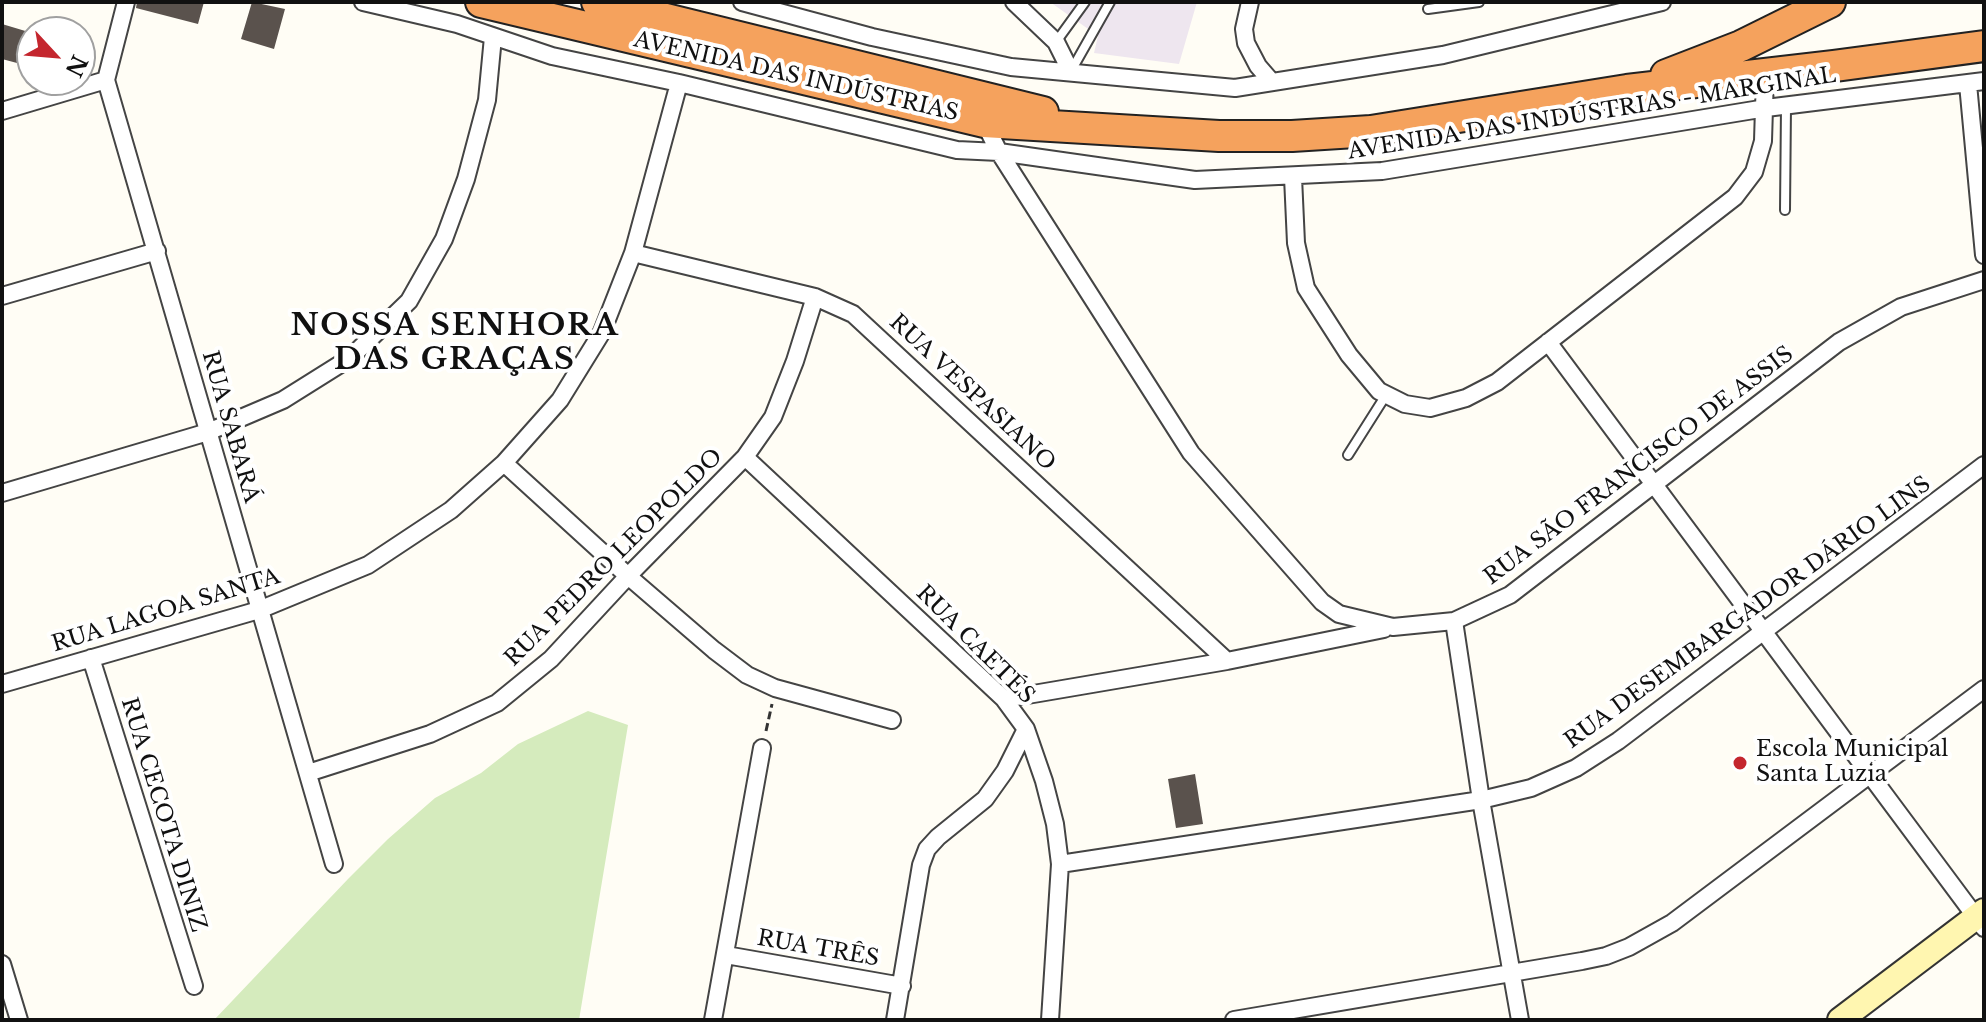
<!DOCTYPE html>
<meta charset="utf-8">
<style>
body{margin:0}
#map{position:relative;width:1986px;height:1022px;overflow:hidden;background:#fffdf5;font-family:"Libre Baskerville",serif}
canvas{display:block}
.frame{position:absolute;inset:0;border:4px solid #111;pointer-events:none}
.north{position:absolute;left:16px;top:16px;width:80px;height:80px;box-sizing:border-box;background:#fff;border:2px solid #a0a0a0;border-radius:50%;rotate:116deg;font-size:22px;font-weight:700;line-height:32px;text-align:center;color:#111}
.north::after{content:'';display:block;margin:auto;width:28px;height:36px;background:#c4262e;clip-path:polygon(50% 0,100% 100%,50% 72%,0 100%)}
</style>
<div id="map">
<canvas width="1986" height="1022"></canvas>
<div class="frame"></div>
<div class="north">N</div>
</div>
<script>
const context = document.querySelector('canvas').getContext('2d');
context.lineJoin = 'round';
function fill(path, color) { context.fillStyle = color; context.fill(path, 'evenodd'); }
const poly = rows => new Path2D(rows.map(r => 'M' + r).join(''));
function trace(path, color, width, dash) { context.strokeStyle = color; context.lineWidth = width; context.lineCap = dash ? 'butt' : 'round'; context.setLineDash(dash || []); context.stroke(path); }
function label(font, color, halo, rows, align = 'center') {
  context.font = font + ' "Libre Baskerville",serif'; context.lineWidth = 8; context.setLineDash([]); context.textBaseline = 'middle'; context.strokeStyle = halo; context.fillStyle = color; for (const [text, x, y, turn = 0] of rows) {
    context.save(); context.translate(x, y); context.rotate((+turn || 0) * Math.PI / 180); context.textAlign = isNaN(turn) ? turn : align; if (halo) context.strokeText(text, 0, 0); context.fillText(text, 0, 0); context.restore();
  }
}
const industrial = poly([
 [1050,2,1197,2,1179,64,1094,53,1098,36]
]);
const green = poly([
 [588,711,628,725,579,1020,214,1020,348,879,388,839,435,798,481,773,518,744]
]);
const building = poly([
 [137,2,204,2,198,24,136,8],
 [252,2,285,9,274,49,241,39],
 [2,24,32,33,32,67,2,59],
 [1195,774,1203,824,1176,828,1168,779]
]);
const path = poly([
 [766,731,772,704]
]);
const lane = poly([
 [1428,9,1479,2],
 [1056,42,1085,2],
 [1071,71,1110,2],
 [1785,210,1786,106],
 [1348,455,1386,395]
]);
const street = poly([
 [126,2,106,80,334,864],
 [363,2,457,24,552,56,679,83,957,150,999,152,1195,180,1382,171,1766,108,1984,81],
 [742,2,872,37,1011,67,1235,88,1443,55,1662,2],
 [1014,2,1056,42,1071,72],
 [1250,2,1244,29,1246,43,1258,66,1271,81],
 [1968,84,1984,255],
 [2,111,106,80],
 [984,122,999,152,1191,453,1322,602,1339,614,1393,627,1454,621,1510,595,1839,342,1901,307,1984,280],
 [1293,177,1296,243,1306,288,1349,355,1379,391,1405,404,1430,408,1466,398,1497,382,1735,197,1754,172,1763,141,1765,75],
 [633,253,815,297,853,314,1227,661],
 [2,296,157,251],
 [1548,342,1984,928],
 [745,457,1004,699,1026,729,1044,781,1055,824,1060,864,1050,1020],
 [504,463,628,576,714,650,747,675,775,688,892,720],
 [2,493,208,432,283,400,350,358,409,301,444,239,466,179,487,100,493,37],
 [1454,621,1481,800,1520,1020],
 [91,658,194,986],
 [2,684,259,610,368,565,451,510,504,463,560,400,602,332,633,253,679,83],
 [1004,699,1227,661,1384,629],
 [308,773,430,734,497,703,551,659,628,576,745,457,773,417,795,361,815,297],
 [1060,864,1481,800,1531,788,1576,768,1618,741,1984,465],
 [726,955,902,986],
 [2,964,19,1020],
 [713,1020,762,748],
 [895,1020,921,865,927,849,938,837,985,799,1005,771,1026,729],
 [1234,1020,1582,961,1606,956,1629,947,1672,923,1984,689]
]);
const secondary = poly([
 [1840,1020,1984,911]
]);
const highway = poly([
 [481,2,984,122,1219,136,1292,136,1371,131,1627,90,1834,66,1984,46],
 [597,2,1043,112],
 [1666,75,1741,46,1830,2]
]);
const markers = [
 [1740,763,8,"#c4262e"]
];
const streetNames = [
 ["AVENIDA DAS INDÚSTRIAS",796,77,13],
 ["AVENIDA DAS INDÚSTRIAS - MARGINAL",1592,114,-9],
 ["RUA VESPASIANO",972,393,43],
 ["RUA SABARÁ",230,427,74],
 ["RUA SÃO FRANCISCO DE ASSIS",1639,466,-37],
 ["RUA PEDRO LEOPOLDO",614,558,-45],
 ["RUA LAGOA SANTA",166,611,-17],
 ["RUA DESEMBARGADOR DÁRIO LINS",1748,613,-36],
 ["RUA CAETÉS",975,645,45],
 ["RUA CECOTA DINIZ",163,815,73],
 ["RUA TRÊS",818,949,10]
];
const poiNames = [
 ["Escola Municipal",1756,750],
 ["Santa Luzia",1756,775]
];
const districtNames = [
 ["NOSSA SENHORA",455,327],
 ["DAS GRAÇAS",455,361]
];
fill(industrial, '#eee6ef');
fill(green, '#d5ebbd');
fill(building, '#5a524d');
trace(lane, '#444', 12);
trace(street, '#444', 20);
trace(secondary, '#333', 28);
trace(highway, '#222', 34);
trace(path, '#333', 3, [8, 4]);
trace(lane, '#fff', 8);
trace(street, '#fff', 16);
trace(secondary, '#fff6b0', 24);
trace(highway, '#f5a25d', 30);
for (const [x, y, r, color] of markers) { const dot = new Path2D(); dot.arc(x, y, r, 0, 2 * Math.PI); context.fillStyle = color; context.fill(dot); trace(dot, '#fff', 3); }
label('22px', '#111', '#fff', streetNames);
label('22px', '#111', '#fff', poiNames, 'left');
context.letterSpacing = '2px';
label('bold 30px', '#111', '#fff', districtNames);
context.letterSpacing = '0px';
</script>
